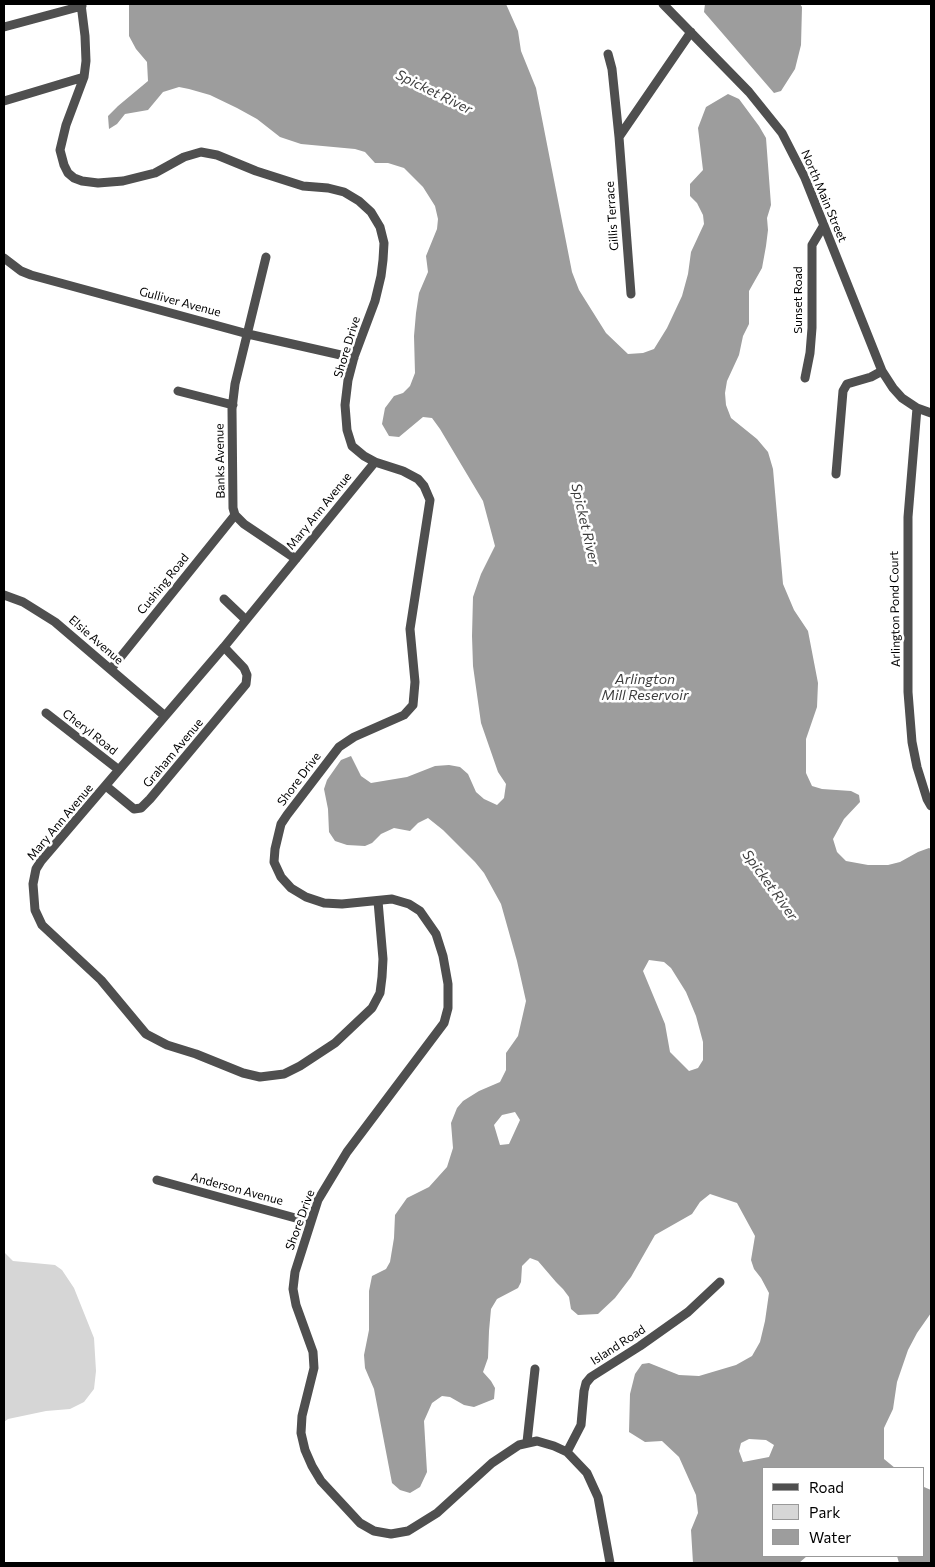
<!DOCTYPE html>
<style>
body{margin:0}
#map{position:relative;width:935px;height:1567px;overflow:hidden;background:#fff;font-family:Commissioner,sans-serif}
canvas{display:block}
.frame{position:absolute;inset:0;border:5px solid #000;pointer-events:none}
.legend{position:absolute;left:762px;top:1467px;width:162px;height:90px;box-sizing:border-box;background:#fff;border:1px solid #999;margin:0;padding:6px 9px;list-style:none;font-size:15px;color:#000}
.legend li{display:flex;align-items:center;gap:10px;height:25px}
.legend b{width:25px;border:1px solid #999}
</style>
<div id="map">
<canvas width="935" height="1567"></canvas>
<div class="frame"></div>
<ul class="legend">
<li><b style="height:6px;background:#4f4f4f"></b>Road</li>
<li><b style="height:14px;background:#d6d6d6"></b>Park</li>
<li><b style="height:14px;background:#9d9d9d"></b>Water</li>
</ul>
</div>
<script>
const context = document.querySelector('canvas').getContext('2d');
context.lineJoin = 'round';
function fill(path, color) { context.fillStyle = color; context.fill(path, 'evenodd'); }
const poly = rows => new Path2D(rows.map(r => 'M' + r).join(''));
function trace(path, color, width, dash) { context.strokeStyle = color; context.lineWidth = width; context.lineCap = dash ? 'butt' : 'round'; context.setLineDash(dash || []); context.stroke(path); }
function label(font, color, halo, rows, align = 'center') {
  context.font = font + ' Commissioner,sans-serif'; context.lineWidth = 5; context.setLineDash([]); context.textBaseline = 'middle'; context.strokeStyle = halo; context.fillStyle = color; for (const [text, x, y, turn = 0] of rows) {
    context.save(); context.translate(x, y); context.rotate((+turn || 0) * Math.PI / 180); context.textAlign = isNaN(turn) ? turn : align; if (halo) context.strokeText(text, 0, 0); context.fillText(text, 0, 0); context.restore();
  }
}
const green = poly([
 [4,1252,13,1261,55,1265,62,1270,74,1288,94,1338,96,1371,94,1389,84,1402,70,1409,46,1411,8,1419,4,1422]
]);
const water = poly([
 [129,4,506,4,518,31,521,51,536,88,572,272,579,290,606,333,628,354,643,353,654,349,667,328,682,296,688,274,691,252,704,224,703,215,697,203,690,196,690,184,703,170,698,128,706,107,728,94,739,99,759,126,766,138,771,205,767,218,768,230,766,246,762,268,749,291,749,324,743,336,739,355,727,381,725,393,726,405,731,418,757,439,768,452,773,469,783,584,794,610,808,631,818,683,817,707,806,739,806,773,812,786,822,789,851,791,859,795,860,802,844,819,833,839,837,852,846,861,868,865,888,865,900,862,918,852,929,848,931,849,931,1313,917,1333,908,1350,897,1382,893,1409,884,1428,884,1459,895,1468,764,1468,764,1556,807,1556,799,1563,693,1563,691,1530,698,1513,696,1495,679,1457,662,1441,645,1442,629,1432,630,1394,635,1374,642,1364,649,1363,679,1375,699,1376,736,1365,752,1356,760,1342,765,1321,769,1293,761,1278,754,1269,751,1260,755,1236,737,1203,710,1194,700,1202,692,1214,655,1235,631,1277,615,1298,598,1314,578,1315,571,1309,569,1297,563,1289,556,1282,538,1261,530,1258,522,1266,521,1282,518,1288,497,1299,491,1309,489,1331,488,1358,483,1372,491,1381,495,1388,494,1399,474,1407,464,1405,450,1397,442,1396,432,1403,424,1421,427,1472,420,1487,410,1493,400,1490,392,1483,374,1389,365,1368,364,1355,369,1330,369,1291,372,1276,386,1269,390,1262,394,1238,395,1215,407,1198,429,1187,447,1167,453,1148,451,1123,457,1108,463,1101,479,1091,500,1082,506,1070,506,1053,518,1036,526,1001,517,961,501,904,484,873,475,862,443,830,428,818,418,823,410,831,394,828,381,834,372,843,365,846,347,845,335,841,329,832,328,809,324,789,327,780,341,760,351,756,361,776,371,783,407,777,435,766,449,765,460,767,468,774,476,792,484,799,497,805,504,798,506,784,498,772,481,723,473,666,472,636,473,597,481,574,495,546,483,501,440,429,432,418,423,417,399,437,389,436,382,424,385,408,394,396,403,393,410,386,415,373,414,336,416,313,419,293,428,272,426,256,437,229,438,219,435,206,423,187,404,168,388,163,375,163,365,152,355,149,301,144,280,137,257,119,237,108,210,95,189,89,179,87,163,92,148,110,125,114,117,124,109,129,108,116,118,106,148,81,147,62,136,49,129,36],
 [649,960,664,962,671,968,686,992,696,1016,703,1042,703,1060,698,1068,689,1071,670,1052,665,1024,643,971],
 [515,1112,520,1120,509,1144,500,1145,494,1125,502,1115],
 [749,1439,766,1440,774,1445,769,1457,743,1462,739,1451,741,1443],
 [705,4,800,4,802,7,801,45,795,69,781,91,774,93,704,12],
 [924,1487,931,1490,931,1563,899,1563,897,1556,924,1556]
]);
const minor = poly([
 [81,4,85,36,86,61,84,77,66,125,60,150,64,165,68,173,74,178,82,181,98,183,123,181,155,173,184,157,201,152,217,155,256,171,303,186,328,188,344,192,359,201,371,212,380,227,384,243,383,260,381,276,375,301,354,357,348,380,345,405,347,430,352,446,364,456,375,462,403,471,418,479,424,486,430,500,410,629,415,682,413,705,404,715,354,737,339,747,287,815,281,824,275,849,274,862,281,877,291,888,306,897,324,903,342,904,392,899,409,904,420,911,436,934,443,956,448,984,448,1008,444,1023,347,1152,318,1200,295,1272,293,1289,296,1305,313,1352,314,1368,302,1416,301,1433,305,1450,312,1466,321,1481,360,1523,374,1531,391,1534,408,1531,437,1513,492,1463,519,1445,537,1441,554,1446,567,1452,587,1473,598,1497,610,1563],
 [663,4,749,92,782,133,805,178,882,371,893,388,902,398,917,408,931,413],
 [4,27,82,6],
 [608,54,612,69,619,137],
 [4,101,84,77],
 [266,257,235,384,232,409,233,508,235,515,244,524,296,559],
 [4,258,21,271,31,275,248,334,354,358],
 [631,294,619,137,691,32],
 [805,378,810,353,812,328,812,245,824,225],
 [178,391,233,405],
 [917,408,908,517,908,692,912,742,917,767,927,799,931,806],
 [375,462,224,647,41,861,36,869,33,884,35,910,42,925,101,980,146,1034,167,1045,196,1054,243,1073,260,1077,284,1074,300,1066,335,1043,372,1008,380,993,382,977,383,959,378,901],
 [836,474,843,391,847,384,871,377,882,371],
 [4,595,23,602,55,622,165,716],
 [224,599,246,620],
 [111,669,235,515],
 [46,713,119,770],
 [106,786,134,809,141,808,150,799,246,684,247,675,244,668,224,647],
 [157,1180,310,1222],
 [527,1442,535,1369],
 [567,1452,581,1425,584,1391,586,1383,591,1377,640,1346,688,1312,720,1282]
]);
const streetNames = [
 ["North Main Street",824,196,67],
 ["Gillis Terrace",612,216,-94],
 ["Sunset Road",798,300,-90],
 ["Gulliver Avenue",180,302,15],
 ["Shore Drive",347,347,-73],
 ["Banks Avenue",220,461,-91],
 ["Mary Ann Avenue",319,511,-51],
 ["Cushing Road",163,584,-51],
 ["Arlington Pond Court",895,609,-91],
 ["Elsie Avenue",96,640,41],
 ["Cheryl Road",90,732,38],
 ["Graham Avenue",173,753,-50],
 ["Shore Drive",299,779,-53],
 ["Mary Ann Avenue",60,822,-50],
 ["Anderson Avenue",237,1189,15],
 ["Shore Drive",300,1220,-70],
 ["Island Road",618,1345,-33]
];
const waterNames = [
 ["Spicket River",434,92,26],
 ["Spicket River",585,524,77],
 ["Arlington",645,679],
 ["Mill Reservoir",645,695],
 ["Spicket River",770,885,54]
];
fill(green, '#d6d6d6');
fill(water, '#9d9d9d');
trace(minor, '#4f4f4f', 9);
label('12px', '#000', '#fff', streetNames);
label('italic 14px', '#3e3e3e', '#fff', waterNames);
</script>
